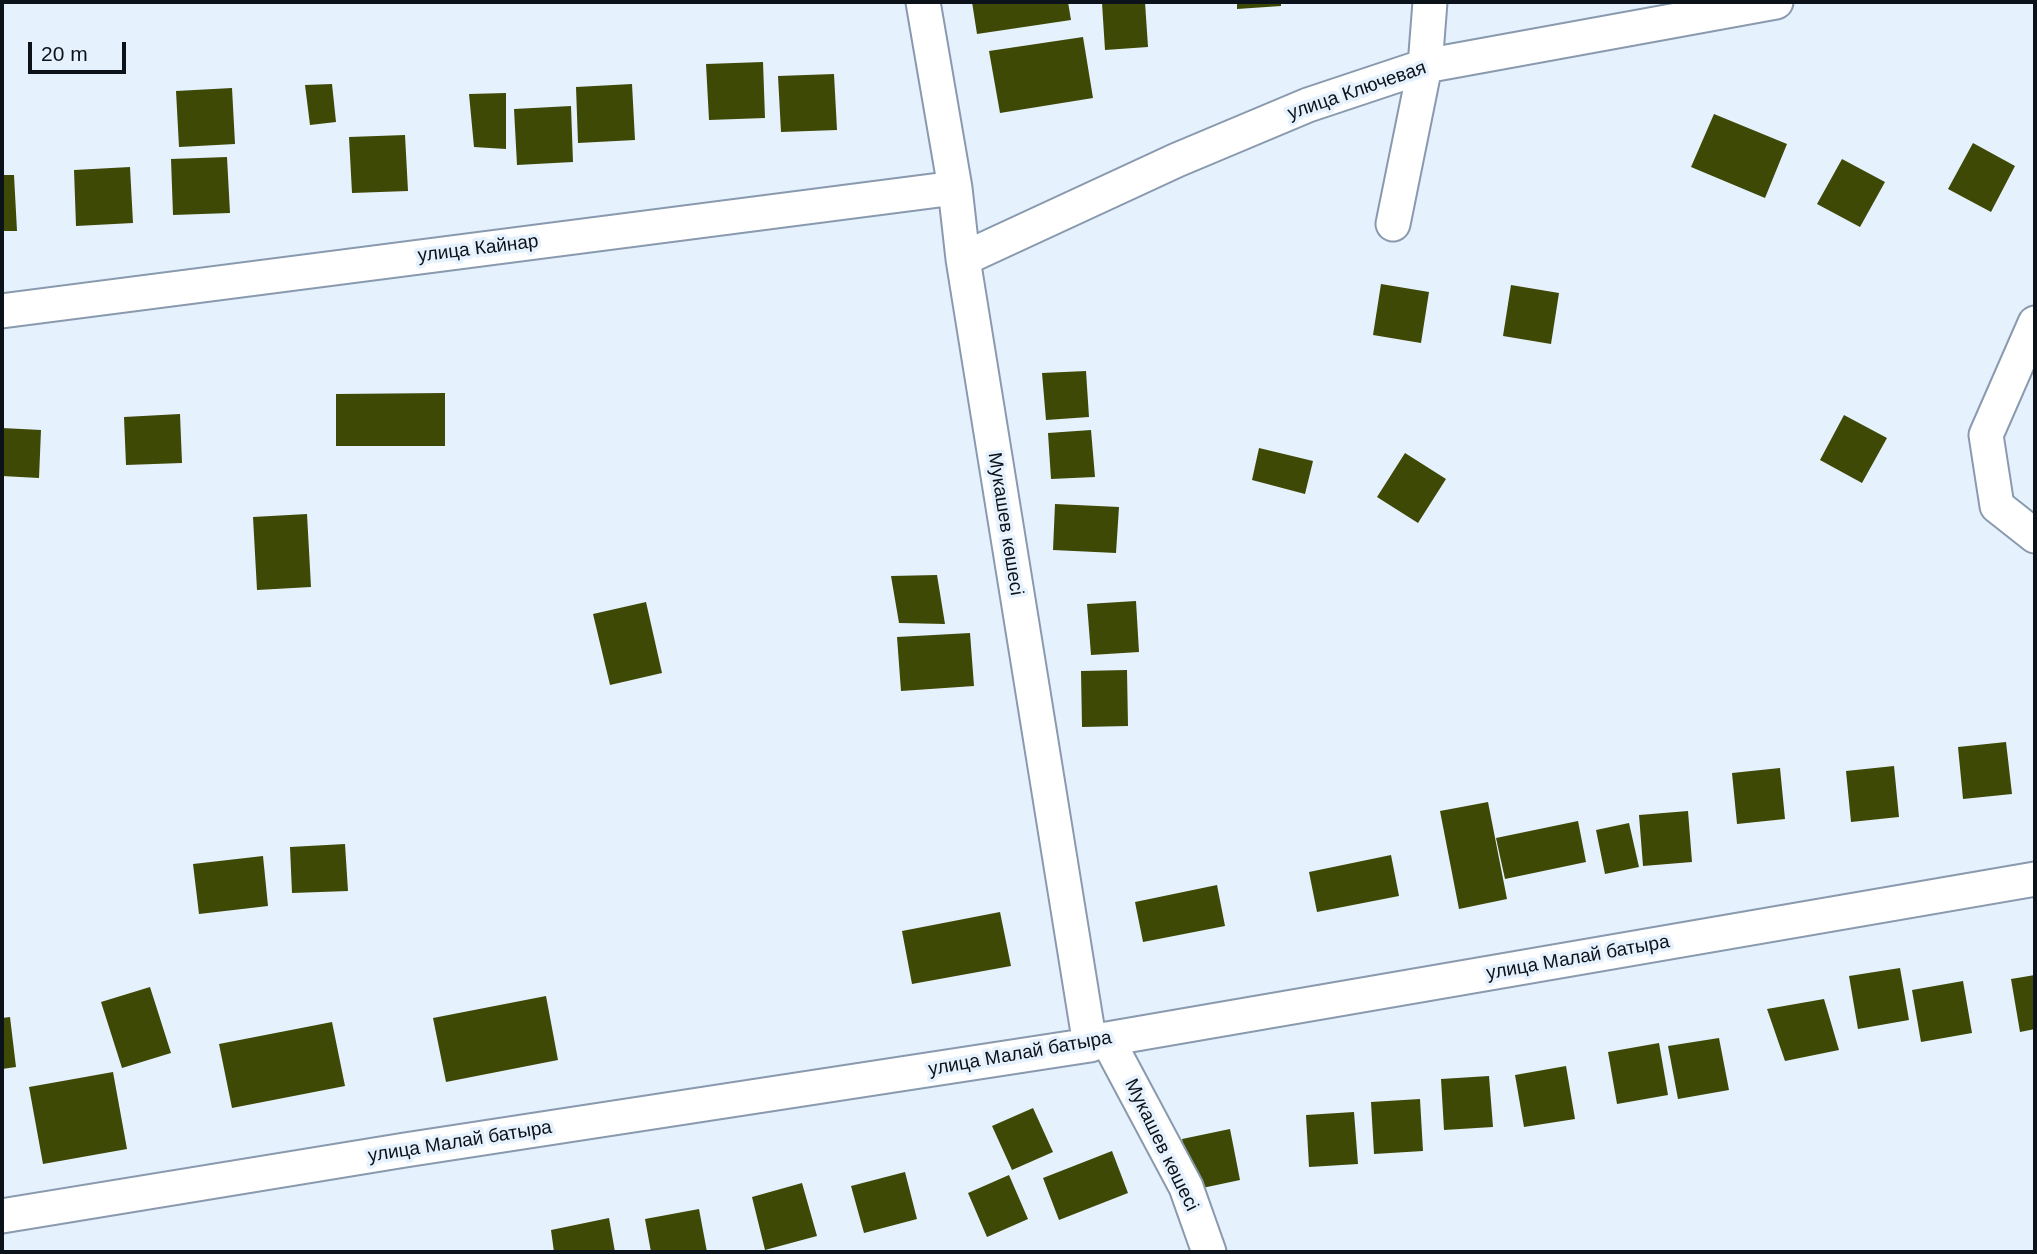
<!DOCTYPE html>
<meta charset="utf-8">
<style>
body{margin:0}
#map{position:relative;width:2037px;height:1254px;overflow:hidden;background:#e6f1fe;font-family:Helvetica,sans-serif}
canvas{display:block}
.frame{position:absolute;inset:0;border:4px solid #0c1219;pointer-events:none}
.scale{position:absolute;left:28px;top:42px;width:98px;height:32px;box-sizing:border-box;border:4px solid #0c1219;border-top:0;padding-left:9px;font-size:21px;line-height:24px;white-space:nowrap;color:#0c1219;-webkit-text-stroke:5px #e6f1fe;paint-order:stroke}
</style>
<div id="map">
<canvas width="2037" height="1254"></canvas>
<div class="frame"></div>
<div class="scale">20 m</div>
</div>
<script>
const context = document.querySelector('canvas').getContext('2d');
context.lineJoin = 'round';
function fill(path, color) { context.fillStyle = color; context.fill(path, 'evenodd'); }
const poly = rows => new Path2D(rows.map(r => 'M' + r).join(''));
function trace(path, color, width, dash) { context.strokeStyle = color; context.lineWidth = width; context.lineCap = dash ? 'butt' : 'round'; context.setLineDash(dash || []); context.stroke(path); }
function label(font, color, halo, rows, align = 'center') {
  context.font = font + ' Helvetica,sans-serif'; context.lineWidth = 7; context.setLineDash([]); context.textBaseline = 'middle'; context.strokeStyle = halo; context.fillStyle = color; for (const [text, x, y, turn = 0] of rows) {
    context.save(); context.translate(x, y); context.rotate((+turn || 0) * Math.PI / 180); context.textAlign = isNaN(turn) ? turn : align; if (halo) context.strokeText(text, 0, 0); context.fillText(text, 0, 0); context.restore();
  }
}
const building = poly([
 [972,2,1068,2,1071,20,977,34],
 [1145,2,1148,47,1105,50,1102,3],
 [1237,2,1281,2,1281,6,1237,9],
 [1083,37,1093,98,1000,113,989,51],
 [763,62,765,118,709,120,706,64],
 [834,74,837,130,781,132,778,76],
 [332,84,336,122,310,125,305,85],
 [632,84,635,140,578,143,576,87],
 [232,88,235,144,179,147,176,91],
 [506,93,506,149,474,147,469,94],
 [571,106,573,162,517,165,514,109],
 [1714,114,1787,144,1765,198,1691,167],
 [405,135,408,191,352,193,349,137],
 [1973,143,2015,166,1991,212,1948,189],
 [227,157,230,213,173,215,171,159],
 [1842,159,1885,182,1860,227,1817,204],
 [130,167,133,223,76,226,74,170],
 [2,175,14,175,17,231,2,231],
 [1381,284,1429,292,1421,343,1373,335],
 [1511,285,1559,293,1551,344,1503,336],
 [1086,371,1089,417,1046,420,1042,373],
 [445,393,445,446,336,446,336,394],
 [180,414,182,463,126,465,124,417],
 [1844,415,1887,438,1862,483,1820,460],
 [2,428,41,430,39,478,2,476],
 [1091,430,1095,477,1051,479,1048,433],
 [1259,448,1313,461,1305,494,1252,480],
 [1405,453,1446,479,1418,523,1377,497],
 [1055,504,1119,507,1116,553,1053,550],
 [307,514,311,587,257,590,253,517],
 [937,575,945,624,899,623,891,576],
 [1136,601,1139,652,1091,655,1087,604],
 [646,602,662,673,610,685,593,614],
 [970,633,974,686,901,691,897,637],
 [1127,670,1128,726,1082,727,1081,671],
 [2006,742,2012,794,1963,799,1958,747],
 [1894,766,1899,817,1851,822,1846,771],
 [1780,768,1785,819,1737,824,1732,773],
 [1488,802,1507,899,1459,909,1440,811],
 [1688,811,1692,862,1643,866,1639,815],
 [1578,821,1586,862,1505,879,1496,838],
 [1629,823,1639,867,1605,874,1596,830],
 [345,844,348,891,292,893,290,847],
 [1391,855,1399,896,1317,912,1309,872],
 [263,856,268,906,199,914,193,864],
 [1217,885,1225,926,1143,942,1135,902],
 [1000,912,1011,966,912,984,902,931],
 [1900,968,1909,1020,1858,1029,1849,976],
 [2035,975,2035,1029,2020,1032,2011,979],
 [1963,981,1972,1033,1921,1042,1912,990],
 [150,987,171,1053,122,1068,101,1002],
 [546,996,558,1060,446,1082,433,1018],
 [1824,999,1839,1050,1785,1061,1767,1009],
 [10,1017,16,1067,2,1069,2,1018],
 [332,1022,345,1086,232,1108,219,1044],
 [1719,1038,1729,1090,1678,1099,1668,1046],
 [1659,1043,1668,1095,1617,1104,1608,1052],
 [1566,1066,1575,1119,1524,1127,1515,1075],
 [113,1072,127,1149,43,1164,29,1087],
 [1489,1076,1493,1127,1444,1130,1441,1079],
 [1420,1099,1423,1151,1374,1154,1371,1102],
 [1033,1108,1053,1152,1012,1170,992,1126],
 [1354,1112,1358,1164,1309,1167,1306,1115],
 [1230,1129,1240,1180,1193,1190,1182,1139],
 [1112,1151,1128,1193,1059,1220,1043,1178],
 [905,1172,917,1219,864,1233,851,1186],
 [1009,1175,1028,1219,987,1237,968,1193],
 [802,1183,817,1236,765,1250,752,1197],
 [699,1209,707,1252,651,1252,645,1219],
 [609,1218,615,1252,554,1252,551,1230]
]);
const street = poly([
 [923,2,955,188,963,259,1090,1045],
 [1393,224,1425,66,1430,2],
 [963,259,1177,160,1308,105,1425,66,1776,2],
 [2,311,955,188],
 [2035,323,1986,435,1997,506,2035,536],
 [1107,1039,1186,1187,1209,1252],
 [2,1216,405,1150,1090,1045,1107,1039,2035,879]
]);
const streetNames = [
 ["улица Ключевая",1357,91,-19],
 ["улица Кайнар",478,249,-7],
 ["Мукашев көшесі",1005,524,81],
 ["улица Малай батыра",1578,958,-10],
 ["улица Малай батыра",1020,1054,-10],
 ["улица Малай батыра",460,1142,-9],
 ["Мукашев көшесі",1161,1145,64]
];
fill(building, '#3e4906');
trace(street, '#899aae', 37);
trace(street, '#fff', 33);
label('19px', '#0c1219', '#e6f1fe', streetNames);
</script>
